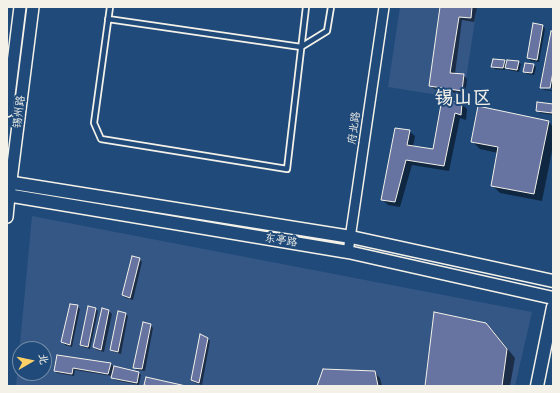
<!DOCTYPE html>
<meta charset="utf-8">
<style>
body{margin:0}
#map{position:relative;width:560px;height:393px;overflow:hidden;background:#1f4a7a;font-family:"Architects Daughter","LXGW WenKai TC",sans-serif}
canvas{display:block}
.frame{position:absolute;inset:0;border:8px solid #f4f1e8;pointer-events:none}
.north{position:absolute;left:12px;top:341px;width:40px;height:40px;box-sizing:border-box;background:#1f4a7a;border:1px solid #748da6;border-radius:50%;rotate:81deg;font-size:11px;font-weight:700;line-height:16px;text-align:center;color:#f4f1e8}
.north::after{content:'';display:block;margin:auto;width:14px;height:18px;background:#ffd166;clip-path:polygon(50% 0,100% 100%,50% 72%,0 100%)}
</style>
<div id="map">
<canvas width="560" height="393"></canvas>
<div class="frame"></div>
<div class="north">北</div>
</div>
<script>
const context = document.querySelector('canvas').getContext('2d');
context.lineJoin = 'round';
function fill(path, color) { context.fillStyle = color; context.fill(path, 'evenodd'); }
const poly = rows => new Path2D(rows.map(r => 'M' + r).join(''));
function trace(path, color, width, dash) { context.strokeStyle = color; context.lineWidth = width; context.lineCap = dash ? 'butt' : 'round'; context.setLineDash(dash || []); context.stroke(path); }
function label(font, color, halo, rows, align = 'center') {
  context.font = font + ' "Architects Daughter","LXGW WenKai TC",sans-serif'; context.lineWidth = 4; context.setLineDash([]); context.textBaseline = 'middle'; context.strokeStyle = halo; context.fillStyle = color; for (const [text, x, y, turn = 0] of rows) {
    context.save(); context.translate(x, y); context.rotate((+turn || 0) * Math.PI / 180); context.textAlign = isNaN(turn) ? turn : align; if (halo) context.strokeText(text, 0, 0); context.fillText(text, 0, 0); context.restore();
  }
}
const built = poly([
 [400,7,477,7,463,99,388,87],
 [32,216,532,312,515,386,16,386],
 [20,349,44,349,44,373,20,373]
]);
const shadow = poly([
 [441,7,475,7,477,8,474,22,462,20,455,74,463,75,467,79,465,95,434,89,430,85],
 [543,26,545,29,539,62,531,61,528,58],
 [553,32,553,88,543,87,543,89,552,90,552,91,544,90,541,87],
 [505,61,507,63,518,62,521,64,519,72,509,70,506,67,505,70,495,69,492,67],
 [526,64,534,65,536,68,534,75,527,74,524,71],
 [443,100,462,104,467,109,466,120,460,118,449,171,412,165,400,207,388,205,382,199,409,131,415,136,413,147,434,151],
 [538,103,553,105,553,115,540,113,537,110],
 [549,122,553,127,553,146,542,201,500,193,492,185,498,153,480,149,472,141],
 [139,259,142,262,133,300,126,298,123,295],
 [77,306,80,309,72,347,65,345,63,342],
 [95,309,98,311,90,349,83,347,81,345],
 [102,310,109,311,112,314,104,352,97,350,94,347],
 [126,314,128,316,121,354,114,352,111,350],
 [486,324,494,332,515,358,510,386,426,386],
 [150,325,153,328,145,371,137,370,134,367],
 [207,338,210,341,202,385,195,383,192,380],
 [58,356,111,364,114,367,139,372,141,375,139,385,115,380,112,378,112,376,75,370,74,376,57,373,55,371],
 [374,372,380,378,382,386,318,386]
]);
const building = poly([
 [440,7,472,7,471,18,459,17,450,73,464,74,462,91,429,86,440,7],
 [533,23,543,25,537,60,527,58,533,23],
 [551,31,553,31,553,72,550,88,540,88,551,31],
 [493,59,505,60,503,68,491,67,493,59],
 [507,60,519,61,517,70,505,68,507,60],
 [525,63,534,64,532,73,523,72,525,63],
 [442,99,462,103,461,115,455,113,444,166,406,160,395,202,381,200,395,128,410,130,407,145,433,149,442,99],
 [537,102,553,104,552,113,536,111,537,102],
 [478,106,549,121,534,194,491,186,498,147,471,142,478,106],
 [132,256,140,258,130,298,122,295,132,256],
 [70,304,78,305,70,345,61,342,70,304],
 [88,306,96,308,88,347,80,345,88,306],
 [102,308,109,310,101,350,93,347,102,308],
 [118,311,126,313,118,352,110,350,118,311],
 [434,312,486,323,507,349,502,386,425,386,434,312],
 [143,322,151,324,142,369,133,368,143,322],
 [200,334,208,338,199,383,191,380,200,334],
 [57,355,111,363,108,374,73,368,72,374,54,371,57,355],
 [114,366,139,372,137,383,111,378,114,366],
 [323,369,375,371,378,386,317,386,323,369],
 [146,377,186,386,150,386,144,385,146,377]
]);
const service = poly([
 [110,7,94,123,101,139,287,169,306,7],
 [108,19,301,47,327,31,331,7]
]);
const minor = poly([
 [348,252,384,7]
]);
const tertiary = poly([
 [7,111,20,7],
 [7,217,9,196,33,7]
]);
const secondary = poly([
 [7,182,351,237,553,281],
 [7,195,348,252,553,298],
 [537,386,553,307]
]);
const streetNames = [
 ["锡州路",20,112,-83],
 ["府北路",355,128,-82],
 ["东亭路",281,241,9]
];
const townNames = [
 ["锡山区",463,100]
];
fill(built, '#355786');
fill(shadow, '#0007');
fill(building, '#6774a1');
trace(building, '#f4f1e8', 1);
trace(service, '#f4f1e8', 8);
trace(minor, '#f4f1e8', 12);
trace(tertiary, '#f4f1e8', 14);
trace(secondary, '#f4f1e8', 15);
trace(service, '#1f4a7a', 4.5);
trace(minor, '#1f4a7a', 9);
trace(tertiary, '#1f4a7a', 11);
trace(secondary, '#1f4a7a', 12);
label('11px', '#f4f1e8', '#1f4a7a', streetNames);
label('bold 19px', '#f4f1e8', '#1f4a7a', townNames);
</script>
